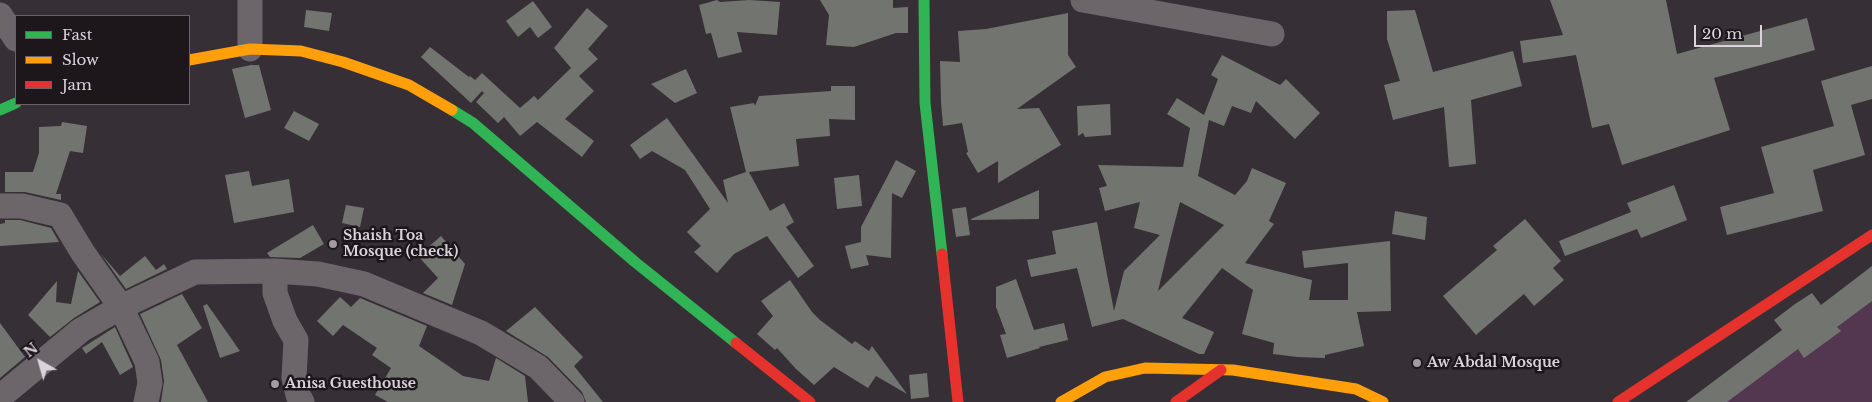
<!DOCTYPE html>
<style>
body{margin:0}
#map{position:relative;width:1872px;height:402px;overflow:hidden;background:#362f35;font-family:"Libre Baskerville",serif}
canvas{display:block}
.legend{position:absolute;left:15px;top:15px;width:175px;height:90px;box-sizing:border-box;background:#1d171c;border:1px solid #696268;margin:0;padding:6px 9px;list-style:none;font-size:15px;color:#dbd3da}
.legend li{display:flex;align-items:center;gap:10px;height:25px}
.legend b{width:25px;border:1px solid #696268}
.north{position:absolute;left:15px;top:337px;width:50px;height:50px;-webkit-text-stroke:4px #1d171c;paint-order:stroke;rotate:322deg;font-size:14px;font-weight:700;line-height:20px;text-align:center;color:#dbd3da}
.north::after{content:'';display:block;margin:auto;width:18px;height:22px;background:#dbd3da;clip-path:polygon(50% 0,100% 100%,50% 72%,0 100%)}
.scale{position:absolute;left:1694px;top:25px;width:68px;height:22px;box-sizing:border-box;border:2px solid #dbd3da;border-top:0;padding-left:6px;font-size:15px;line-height:18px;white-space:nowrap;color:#dbd3da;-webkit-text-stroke:4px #1d171c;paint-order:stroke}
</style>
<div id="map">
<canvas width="1872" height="402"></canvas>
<ul class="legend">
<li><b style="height:6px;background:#30b455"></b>Fast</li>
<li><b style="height:6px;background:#ff9f0a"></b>Slow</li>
<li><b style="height:6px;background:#e5322d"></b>Jam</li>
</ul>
<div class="north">N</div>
<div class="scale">20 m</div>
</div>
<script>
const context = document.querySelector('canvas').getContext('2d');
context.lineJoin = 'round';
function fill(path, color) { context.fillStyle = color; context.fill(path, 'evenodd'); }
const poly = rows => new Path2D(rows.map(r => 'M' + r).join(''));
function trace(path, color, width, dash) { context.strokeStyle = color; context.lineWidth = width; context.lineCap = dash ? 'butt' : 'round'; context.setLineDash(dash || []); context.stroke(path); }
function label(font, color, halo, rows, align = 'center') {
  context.font = font + ' "Libre Baskerville",serif'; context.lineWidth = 5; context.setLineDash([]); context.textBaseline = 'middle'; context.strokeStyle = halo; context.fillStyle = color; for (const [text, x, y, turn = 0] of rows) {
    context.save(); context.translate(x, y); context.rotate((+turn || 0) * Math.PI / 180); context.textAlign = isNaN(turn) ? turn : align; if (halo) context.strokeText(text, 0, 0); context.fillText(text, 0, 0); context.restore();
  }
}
const green = poly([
 [1872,284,1872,402,1702,402]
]);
const building = poly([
 [717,0,720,2,749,0,780,2,777,35,737,32,742,52,718,58,711,33,706,34,699,5],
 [820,0,893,0,893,8,908,7,908,33,896,33,854,47,826,45,829,15],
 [1550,0,1666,0,1677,54,1807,18,1815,50,1714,78,1730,130,1622,165,1609,124,1592,128,1576,55,1523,63,1520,41,1563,35],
 [533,1,552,27,538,38,530,27,518,37,506,21],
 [587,8,608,26,588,49,598,59,579,76,594,91,565,119,594,141,582,157,537,122,520,136,504,117,498,123,476,102,484,93,482,91,471,103,421,57,430,47,469,77,470,76,475,80,482,73,520,108,534,96,538,100,571,68,554,48],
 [306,10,332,13,329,31,304,27],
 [1415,10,1433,72,1513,51,1522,86,1471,100,1476,164,1449,167,1444,107,1393,120,1384,85,1400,81,1387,39,1387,11],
 [1068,13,1068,55,1076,67,1017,109,1039,108,1061,145,998,183,998,161,978,173,966,153,968,152,962,123,943,126,941,102,940,61,960,62,958,31,986,29],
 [1222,55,1280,85,1286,79,1320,113,1295,139,1256,101,1251,113,1232,106,1224,126,1209,120,1198,176,1235,195,1247,181,1252,168,1286,183,1269,221,1274,224,1245,263,1312,280,1309,300,1348,300,1348,263,1304,268,1302,251,1390,241,1391,311,1357,312,1364,346,1325,355,1325,358,1297,357,1273,354,1274,343,1242,334,1253,290,1222,268,1182,318,1214,332,1204,354,1199,354,1123,319,1092,327,1077,268,1031,277,1027,260,1056,254,1052,231,1097,222,1114,311,1124,271,1160,235,1134,228,1140,202,1105,211,1099,188,1107,186,1098,165,1183,167,1190,128,1167,114,1177,98,1204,115,1218,79,1211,75],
 [1180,202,1224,225,1158,291,1171,237],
 [251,65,259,65,271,110,245,118,232,69],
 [1872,66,1872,99,1851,105,1865,155,1813,170,1823,211,1727,235,1720,207,1774,193,1761,147,1834,126,1821,81],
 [686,69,697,93,675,103,651,84],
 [831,86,855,86,855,120,829,119,830,136,796,139,799,166,749,172,770,211,784,203,794,222,786,227,814,266,798,278,767,236,734,254,717,273,694,252,701,246,687,232,710,209,685,170,652,151,640,159,630,145,667,118,728,203,723,180,746,172,730,107,754,103,755,106,759,96,831,91],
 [1110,104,1111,135,1085,137,1083,133,1078,136,1077,106],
 [294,111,319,124,309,141,284,128],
 [62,122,87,126,83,153,70,151,56,194,61,194,61,200,25,192,5,192,5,172,33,172,39,153,39,127,61,126],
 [896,160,916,171,902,198,892,193,891,258,866,255,869,265,851,269,845,246,861,242,861,227],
 [249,171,252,186,289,179,294,212,234,223,225,175],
 [859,175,862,206,837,209,834,178],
 [1674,185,1687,220,1641,238,1637,229,1565,256,1559,241,1631,212,1627,203],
 [1039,190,1039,219,971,220,971,219],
 [346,205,364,208,360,227,342,223],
 [966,207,970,235,956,237,952,209],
 [1395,211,1427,217,1425,240,1392,234],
 [1525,219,1561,261,1553,268,1564,280,1534,306,1524,294,1476,335,1443,296,1497,250,1493,246],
 [5,220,20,220,51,228,59,242,0,246,0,224,5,223],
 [313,225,324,244,300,258,270,257,267,253],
 [441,236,465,264,452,305,423,293,438,278,418,256],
 [101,254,120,276,145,256,156,270,164,264,167,269,126,289],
 [1872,266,1872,301,1837,327,1841,331,1804,358,1798,349,1727,402,1686,402,1782,330,1774,320,1795,304,1812,293,1821,305],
 [78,271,100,302,74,318,50,337,28,315,57,281,56,302,71,304],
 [1016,279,1034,330,1064,323,1068,340,1039,347,1040,348,1007,358,1000,335,1006,334,996,307,996,287],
 [790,280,812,312,820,320,852,344,855,341,869,351,872,346,907,394,876,376,868,388,834,367,814,385,796,369,777,348,775,350,757,334,773,316,761,301],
 [182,294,202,328,177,345,208,402,161,402,164,381,161,360,140,314],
 [340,297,351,307,360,298,427,326,419,346,463,376,489,381,496,358,525,376,528,402,388,402,375,395,391,368,372,355,377,348,343,325,333,336,317,321],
 [207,304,240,351,220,358,203,306],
 [535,307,583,357,574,366,603,402,586,402,582,392,548,357,506,331],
 [0,323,25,357,0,378],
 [115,327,133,367,120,375,102,342,86,354,82,348],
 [927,373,929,397,911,399,909,375]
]);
const street = poly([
 [250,0,250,49],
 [1083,0,1272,34],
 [0,15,16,39],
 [0,206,22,206,60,215,83,253,121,307,195,272,275,271,318,274,364,284,481,333,538,367,572,402],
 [275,271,275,293,285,321,296,340,294,378,298,395,302,402],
 [0,397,81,330,121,307,147,362,150,383,146,402]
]);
const fast = poly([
 [924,0,925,103,942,254],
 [0,110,16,103],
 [452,110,473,123,635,262,736,343]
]);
const slow = poly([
 [189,60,250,49,301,51,343,62,409,85,452,110],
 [1061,402,1105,377,1145,368,1233,370,1356,389,1383,402]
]);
const jam = poly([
 [942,254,958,402],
 [736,343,810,402],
 [1176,402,1221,370],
 [1618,402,1872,235]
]);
const markers = [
 [333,244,5,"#a19aa0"],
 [1417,363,5,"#a19aa0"],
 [275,384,5,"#a19aa0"]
];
const poiNames = [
 ["Shaish Toa",343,236],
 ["Mosque (check)",343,252],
 ["Aw Abdal Mosque",1427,363],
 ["Anisa Guesthouse",285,384]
];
fill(green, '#533650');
fill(building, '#72756f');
trace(street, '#6c666b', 25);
trace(fast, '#30b455', 11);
trace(slow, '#ff9f0a', 11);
trace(jam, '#e5322d', 11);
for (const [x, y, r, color] of markers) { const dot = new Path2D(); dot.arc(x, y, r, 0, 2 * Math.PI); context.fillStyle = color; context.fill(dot); trace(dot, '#1d171c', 2); }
label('bold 14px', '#dbd3da', '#1d171c', poiNames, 'left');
</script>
